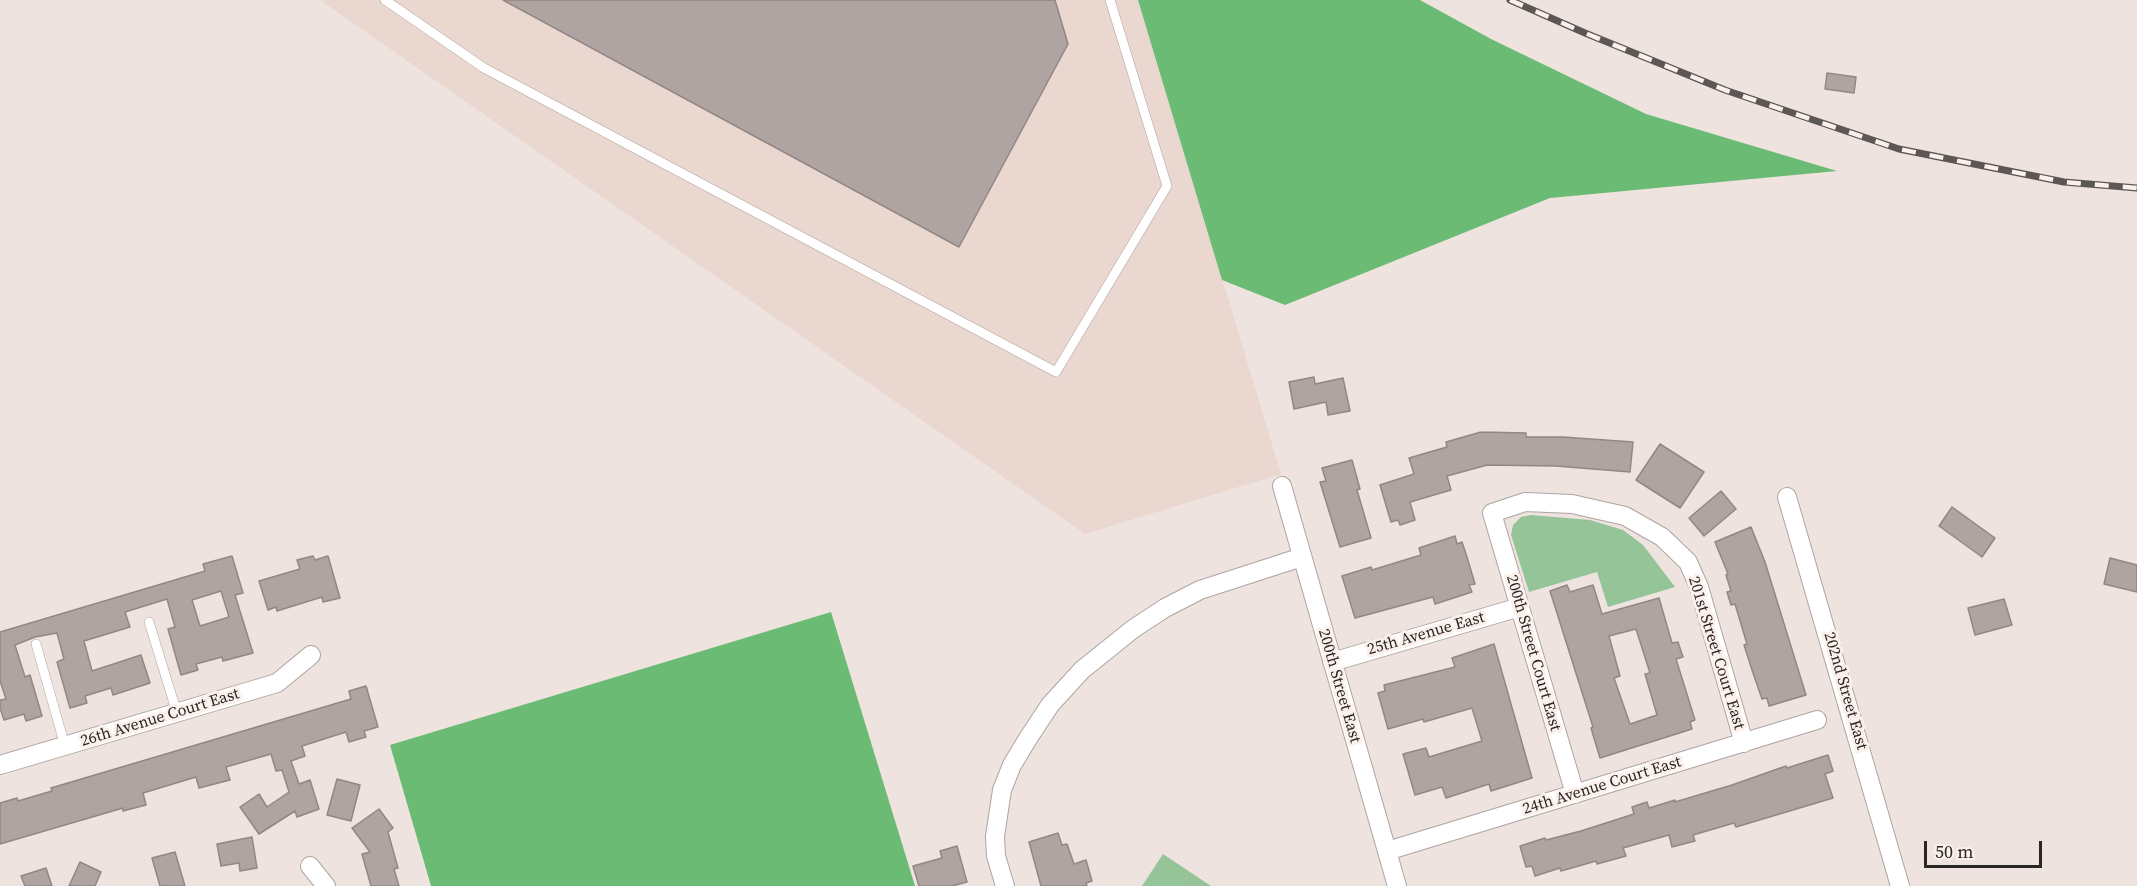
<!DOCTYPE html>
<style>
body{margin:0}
#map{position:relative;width:2137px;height:886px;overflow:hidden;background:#eee3df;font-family:"Source Serif 4",serif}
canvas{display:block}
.scale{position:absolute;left:1924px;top:841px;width:118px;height:27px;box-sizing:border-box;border:3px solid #2a2625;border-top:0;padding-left:8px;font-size:18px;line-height:21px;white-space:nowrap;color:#2a2625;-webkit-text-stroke:4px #fbf0ec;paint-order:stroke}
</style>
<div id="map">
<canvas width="2137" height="886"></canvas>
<div class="scale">50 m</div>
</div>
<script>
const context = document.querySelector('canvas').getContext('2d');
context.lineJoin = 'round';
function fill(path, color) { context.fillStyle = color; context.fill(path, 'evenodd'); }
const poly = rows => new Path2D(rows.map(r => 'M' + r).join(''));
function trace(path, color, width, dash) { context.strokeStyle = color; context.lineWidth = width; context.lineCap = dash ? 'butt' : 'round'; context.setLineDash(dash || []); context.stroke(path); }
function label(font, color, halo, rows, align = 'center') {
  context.font = font + ' "Source Serif 4",serif'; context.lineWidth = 6; context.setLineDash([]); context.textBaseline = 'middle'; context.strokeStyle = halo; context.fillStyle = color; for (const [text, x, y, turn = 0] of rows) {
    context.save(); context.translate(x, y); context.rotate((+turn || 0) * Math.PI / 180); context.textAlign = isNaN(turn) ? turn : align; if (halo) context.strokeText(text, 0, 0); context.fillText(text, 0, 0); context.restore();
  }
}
const built = poly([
 [320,0,1138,0,1281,474,1085,534]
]);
const green = poly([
 [1531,515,1590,520,1623,530,1643,545,1675,587,1608,607,1597,572,1529,592,1511,535,1513,525,1521,517],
 [1163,854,1211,886,1142,886]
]);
const forest = poly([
 [1138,0,1420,0,1491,39,1646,114,1837,171,1550,198,1285,305,1222,280],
 [831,612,915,886,431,886,390,745]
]);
const building = poly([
 [503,0,1055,0,1068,44,959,247,503,0],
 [1827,73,1856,77,1854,93,1825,89,1827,73],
 [1314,377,1315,384,1343,378,1350,411,1328,415,1326,402,1294,409,1289,382,1314,377],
 [1481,432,1526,433,1526,437,1563,437,1633,442,1630,472,1556,466,1487,465,1447,476,1451,490,1410,502,1415,520,1400,525,1398,520,1391,522,1380,485,1414,474,1409,458,1447,447,1446,442,1481,432],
 [1660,444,1704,472,1680,508,1636,480,1660,444],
 [1352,460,1360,489,1357,490,1371,538,1340,547,1320,482,1326,481,1322,468,1352,460],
 [1721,491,1736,509,1704,536,1689,518,1721,491],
 [1952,507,1995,538,1982,557,1939,526,1952,507],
 [1751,527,1765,562,1806,695,1769,706,1767,698,1762,699,1753,673,1744,645,1747,644,1735,604,1731,605,1727,592,1731,591,1726,575,1728,574,1715,542,1751,527],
 [1455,536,1457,544,1462,542,1467,557,1475,584,1469,585,1472,592,1435,604,1433,597,1355,618,1342,576,1371,567,1372,570,1421,555,1419,548,1455,536],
 [232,556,243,593,235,595,253,653,223,661,222,657,196,664,198,670,181,675,168,629,175,627,167,599,125,612,130,627,84,641,92,671,141,655,150,683,113,695,111,688,85,696,87,703,70,708,57,662,64,659,57,633,35,637,15,645,25,677,30,675,42,716,26,721,24,714,4,720,0,708,0,700,6,699,0,681,0,632,205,571,203,564,232,556],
 [221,591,229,617,200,626,192,600,221,591],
 [313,556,315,560,328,556,340,598,323,602,322,597,277,611,276,607,268,610,259,581,300,569,297,560,313,556],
 [2110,558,2137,565,2137,592,2104,584,2110,558],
 [1567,585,1570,592,1593,585,1602,614,1659,598,1672,643,1678,642,1683,657,1676,659,1695,720,1690,722,1692,729,1600,758,1591,728,1593,727,1550,591,1567,585],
 [1636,629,1650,673,1645,674,1657,715,1630,724,1614,678,1620,676,1609,636,1636,629],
 [2004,599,2012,625,1975,635,1968,608,2004,599],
 [1494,644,1532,778,1491,791,1489,784,1446,798,1442,787,1415,795,1403,754,1426,748,1429,757,1482,741,1472,708,1424,722,1423,719,1388,729,1378,693,1385,691,1384,685,1455,667,1452,658,1494,644],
 [366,686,378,727,364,731,366,737,349,742,346,732,302,746,305,756,291,761,299,784,310,780,319,809,297,817,295,811,259,834,240,807,259,794,267,807,289,792,282,770,276,771,271,754,226,767,230,780,199,788,196,777,143,793,146,805,123,811,123,808,0,844,0,803,17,798,18,801,52,791,51,788,351,699,349,691,366,686],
 [1828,755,1833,771,1825,774,1833,798,1736,827,1734,823,1693,835,1695,841,1672,847,1669,835,1623,848,1626,856,1597,864,1596,861,1561,871,1560,868,1535,876,1532,866,1526,867,1520,846,1545,838,1546,840,1581,831,1634,814,1632,807,1647,802,1649,808,1675,800,1675,802,1732,785,1786,766,1787,768,1828,755],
 [337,779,360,785,351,821,327,815,337,779],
 [379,809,393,828,388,832,398,868,394,869,399,886,371,886,362,854,370,852,352,828,379,809],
 [1058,833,1062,845,1067,844,1074,864,1086,860,1092,881,1086,883,1087,886,1041,886,1029,842,1058,833],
 [252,837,257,868,240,871,239,863,221,866,217,844,252,837],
 [957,846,967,882,952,886,919,886,913,866,942,858,940,851,957,846],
 [175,852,185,886,160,886,152,858,175,852],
 [80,862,101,872,95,886,69,886,80,862],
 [46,868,52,886,25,886,21,876,46,868]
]);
const path = poly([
 [1188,879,1199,886]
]);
const service = poly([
 [385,0,484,68,1056,372,1167,186,1110,0],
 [149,622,177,713],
 [36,644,65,746]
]);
const minor = poly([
 [1282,486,1397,886],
 [1787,497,1900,886],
 [1332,662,1520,607],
 [0,765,277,683,311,655],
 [1575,794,1492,513,1525,502,1572,504,1625,516,1662,537,1688,562,1699,587,1744,743],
 [1387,851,1817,720],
 [310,866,326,886],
 [1005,886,996,856,995,836,1002,790,1012,765,1027,740,1050,705,1082,670,1133,629,1165,608,1200,590,1302,557]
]);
const rail = poly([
 [1510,0,1585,33,1725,90,1899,149,2064,182,2137,188]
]);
const streetNames = [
 ["25th Avenue East",1426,634,-16],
 ["200th Street Court East",1533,653,74],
 ["201st Street Court East",1716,653,73],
 ["200th Street East",1339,686,74],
 ["202nd Street East",1845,691,74],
 ["26th Avenue Court East",160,718,-17],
 ["24th Avenue Court East",1602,786,-17]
];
fill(built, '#ead7d0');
fill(green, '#95c498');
fill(forest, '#6bbb74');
fill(building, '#afa4a1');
trace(building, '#928784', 1.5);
trace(service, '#aea4a0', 10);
trace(minor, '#aea4a0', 20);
trace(path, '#b2a9a6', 3, [1.5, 4.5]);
trace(service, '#fff', 9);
trace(minor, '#fff', 18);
trace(rail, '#5c5655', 7);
trace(rail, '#fbf0ec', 4.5, [14]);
label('16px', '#2a2625', '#fbf0ec', streetNames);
</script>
